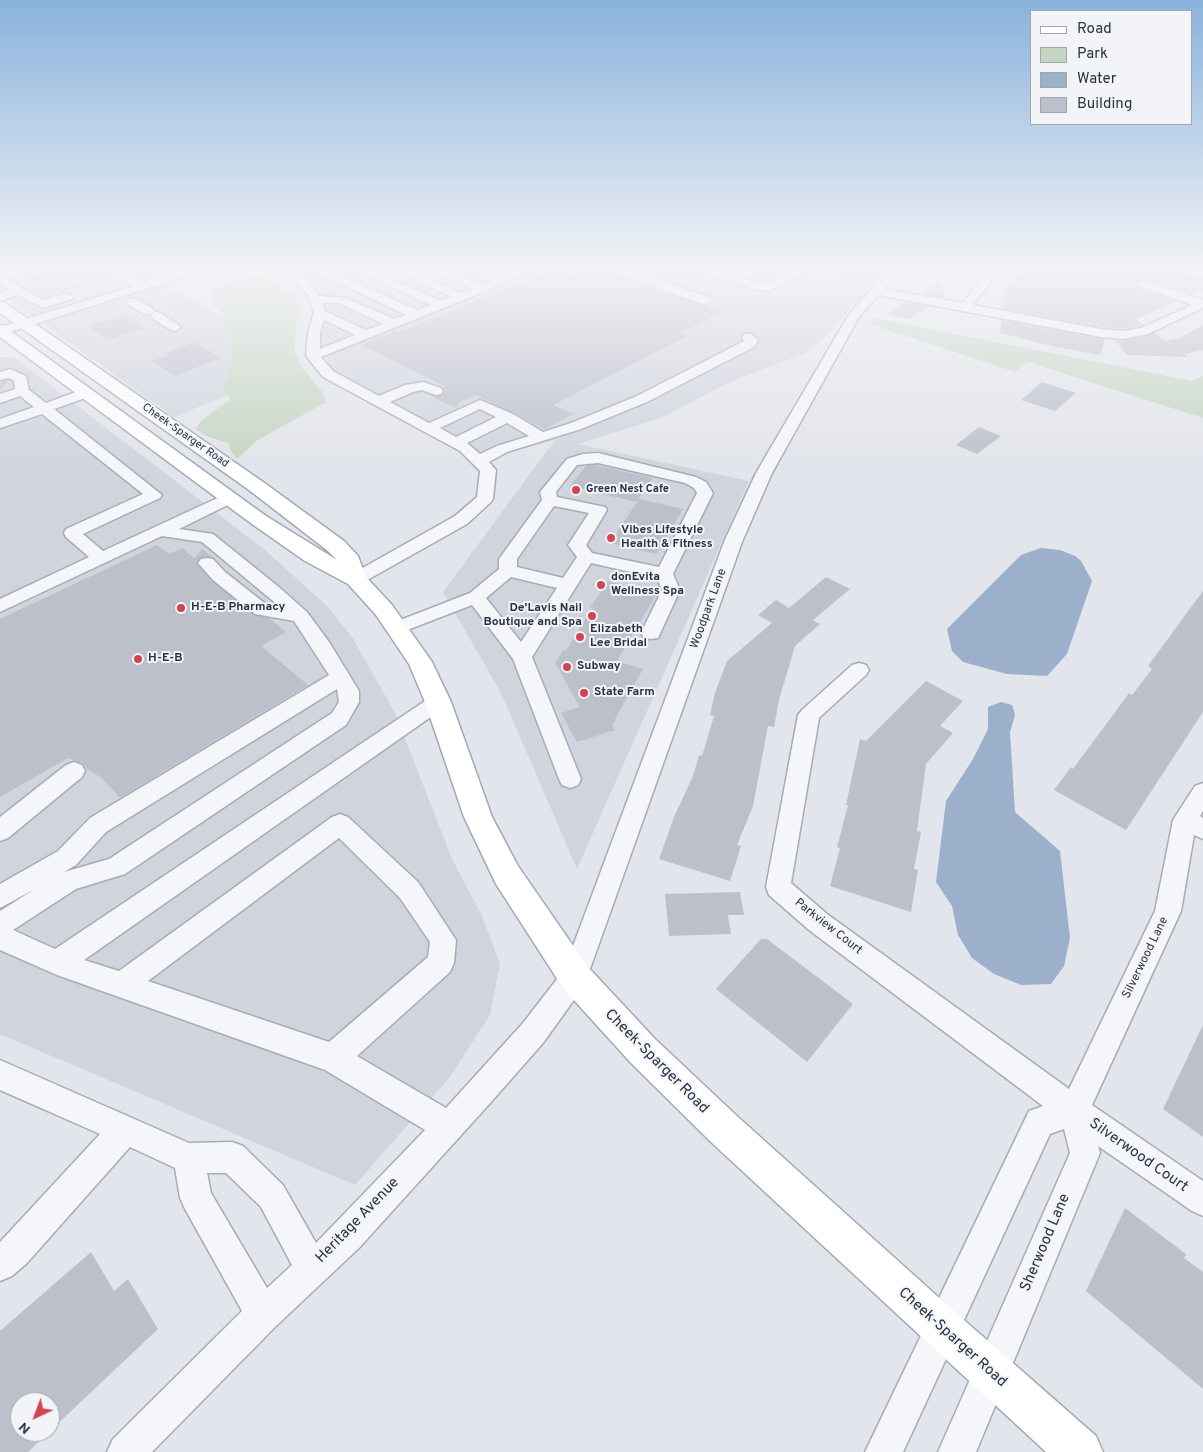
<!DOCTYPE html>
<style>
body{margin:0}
#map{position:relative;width:1203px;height:1452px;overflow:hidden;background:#e2e5eb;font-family:Overpass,sans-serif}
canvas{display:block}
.legend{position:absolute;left:1030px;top:10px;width:162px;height:115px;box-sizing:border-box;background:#f2f4f8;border:1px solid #a2a6b0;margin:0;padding:6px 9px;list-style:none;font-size:15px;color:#293143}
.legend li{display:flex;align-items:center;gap:10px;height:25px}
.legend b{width:25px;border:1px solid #a2a6b0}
.north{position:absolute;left:10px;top:1392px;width:50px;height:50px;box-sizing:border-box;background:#f2f4f8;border:1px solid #a2a6b0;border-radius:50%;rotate:223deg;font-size:14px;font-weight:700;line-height:20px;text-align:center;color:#293143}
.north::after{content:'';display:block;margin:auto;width:18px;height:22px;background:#d14552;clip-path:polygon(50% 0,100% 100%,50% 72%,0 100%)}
</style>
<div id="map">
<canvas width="1203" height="1452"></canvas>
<ul class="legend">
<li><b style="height:6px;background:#fff"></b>Road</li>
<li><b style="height:14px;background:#c6d5c3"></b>Park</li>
<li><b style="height:14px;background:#9cb0cb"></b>Water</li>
<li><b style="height:14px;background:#bcc0ca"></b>Building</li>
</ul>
<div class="north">N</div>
</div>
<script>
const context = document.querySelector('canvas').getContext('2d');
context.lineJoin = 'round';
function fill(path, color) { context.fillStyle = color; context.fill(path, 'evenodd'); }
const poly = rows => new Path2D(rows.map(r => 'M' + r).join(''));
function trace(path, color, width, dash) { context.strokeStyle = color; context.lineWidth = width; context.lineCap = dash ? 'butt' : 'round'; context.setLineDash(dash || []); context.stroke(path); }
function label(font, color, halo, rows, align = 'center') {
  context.font = font + ' Overpass,sans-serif'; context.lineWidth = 4; context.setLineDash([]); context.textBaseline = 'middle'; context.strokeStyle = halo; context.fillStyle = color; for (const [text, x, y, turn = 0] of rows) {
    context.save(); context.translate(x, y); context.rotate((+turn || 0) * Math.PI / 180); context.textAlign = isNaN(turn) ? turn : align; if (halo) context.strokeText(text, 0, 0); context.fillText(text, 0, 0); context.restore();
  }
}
const built = poly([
 [0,267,192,267,154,280,226,318,232,356,226,382,221,388,228,395,174,417,0,293],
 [282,267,888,267,823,339,807,352,728,383,663,417,578,444,749,481,577,869,501,693,443,592,555,440,503,454,479,451,332,372,319,340,311,280],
 [0,357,14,357,265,550,327,606,352,637,395,713,452,859,482,916,500,964,490,1015,449,1078,355,1185,0,1034]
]);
const green = poly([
 [265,276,295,297,302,309,296,325,294,351,304,370,322,392,326,402,256,441,237,459,231,452,228,443,206,436,196,429,202,420,231,399,221,388,226,382,232,356,226,318,213,304,214,290,225,283,250,277],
 [874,318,1192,381,1203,376,1203,418,1028,362,1015,372,870,324]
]);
const water = poly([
 [1041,548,1060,550,1075,556,1081,561,1092,581,1067,654,1047,676,1007,674,963,662,952,651,947,629,1021,555],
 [1001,702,1012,705,1015,715,1010,732,1015,812,1060,851,1070,938,1064,966,1051,984,1021,985,994,974,972,958,958,935,952,906,936,882,946,801,973,759,988,729,988,707]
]);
const building = poly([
 [592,267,721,312,681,333,688,336,553,405,573,414,545,429,476,395,451,406,429,395,441,396,445,392,443,388,446,387,361,345,396,331,399,332,554,269,571,276],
 [1025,267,1191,267,1185,272,1203,277,1203,290,1192,294,1146,279,1141,280,1137,284,1140,288,1177,301,1136,319,1144,325,1140,326,1123,329,1101,327,1003,309,1006,289],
 [53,269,80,286,53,294,26,277],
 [939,283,946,296,943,298,921,294],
 [907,302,929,306,909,319,887,314],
 [124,315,145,328,107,340,88,326],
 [1002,320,1101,339,1105,339,1100,355,1052,346,1000,333],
 [1203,325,1203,350,1184,354,1188,357,1127,355,1115,340,1123,341,1155,333,1165,341,1179,338],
 [194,342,221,358,175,376,152,361,167,356,164,354],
 [1042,382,1076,393,1055,411,1021,400],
 [979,427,1001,436,977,454,956,445],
 [595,465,653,478,636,502,570,486,586,466],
 [639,499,683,509,656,554,610,543],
 [157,545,169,554,182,548,197,561,197,564,212,581,254,615,269,618,286,632,261,646,308,685,120,798,102,778,86,768,83,763,68,758,0,797,0,619],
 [826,577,850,589,813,620,820,624,795,646,779,700,774,727,768,726,753,806,737,845,741,846,730,881,659,859,674,817,693,776,699,755,702,756,714,716,710,715,715,693,727,661,772,623,758,615,776,600,789,608],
 [608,581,656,595,617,661,643,669,612,725,615,730,577,742,561,713,580,707,555,663,563,650,566,651,593,607,590,608],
 [1203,591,1203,712,1126,830,1054,790,1071,767,1073,769,1129,693,1132,695,1152,669,1148,666],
 [926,681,963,701,940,726,953,733,926,764,917,831,921,832,914,869,918,870,911,912,830,886,840,848,837,847,848,805,846,805,860,739,866,741],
 [740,892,744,915,728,915,731,934,669,936,665,894],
 [761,939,767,939,853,1004,807,1062,716,989],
 [1203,1025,1203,1137,1163,1109],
 [1125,1208,1186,1254,1184,1258,1203,1272,1203,1389,1086,1291],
 [91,1252,114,1291,128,1279,158,1329,50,1431,50,1402,20,1402,20,1432,49,1432,28,1452,0,1452,0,1331]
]);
const minorTunnelFar1 = poly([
 [0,384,3,387],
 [436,391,459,403]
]);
const minorTunnel = poly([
 [197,555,207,563]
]);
const minor = poly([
 [19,267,37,267,36,269,7,278,23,289,44,300,67,293,73,297,71,299,43,308,18,295,0,301,0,293,10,290,0,283,0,273,19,267],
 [104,267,117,267,145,282,193,267,210,267,209,269,0,335,0,327,134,286,104,267],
 [269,267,283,267,306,280,319,296,345,298,394,319,406,315,307,267,321,267,417,310,431,305,348,267,363,267,441,301,451,297,388,267,403,267,461,293,472,289,426,267,441,267,482,285,494,280,468,267,483,267,504,276,526,267,541,267,486,291,321,357,333,371,379,396,405,385,423,382,441,388,443,391,441,394,436,395,422,390,413,392,390,402,429,423,480,400,513,414,543,432,571,423,637,396,744,341,742,337,744,334,752,334,758,340,754,347,647,402,581,429,507,452,489,462,496,470,493,499,491,502,467,524,362,583,356,585,350,583,347,579,350,575,455,516,477,497,480,471,460,451,323,377,306,356,308,332,314,313,308,295,298,284,269,267],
 [322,303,339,303,383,324,366,330,325,311,322,303],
 [324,320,355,335,320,349,320,332,324,320],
 [480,409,496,417,456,437,440,428,480,409],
 [507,423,529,436,497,446,480,454,467,443,507,423],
 [606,267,622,267,710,298,712,301,706,305,702,304,607,269,606,267],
 [703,267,716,267,715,269,732,275,749,267,763,267,743,278,767,284,802,267,846,267,831,273,811,271,769,291,754,289,702,272,700,270,703,267],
 [890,267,901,267,884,289,963,303,990,267,1001,267,973,305,1101,329,1123,331,1141,328,1192,305,1141,286,1139,284,1141,282,1145,281,1203,300,1203,308,1148,334,1123,339,1101,337,878,295,859,317,772,473,742,542,584,986,543,1043,492,1101,359,1248,275,1327,152,1452,107,1452,113,1439,242,1311,185,1209,180,1198,175,1168,130,1147,27,1263,12,1276,0,1281,0,1242,100,1134,0,1090,0,1060,189,1143,232,1142,243,1146,283,1185,316,1243,425,1130,325,1070,57,975,0,950,0,911,35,889,0,908,0,884,58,851,90,818,329,675,294,621,255,614,213,580,198,563,201,559,207,558,213,559,225,572,267,605,279,606,202,542,162,536,0,612,0,599,89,557,66,537,64,533,66,529,143,494,42,414,0,428,0,419,34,407,20,396,0,403,0,394,15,389,14,381,9,378,0,380,0,372,10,369,26,376,29,390,46,403,81,390,91,390,93,393,91,396,54,409,162,495,160,498,83,534,103,551,224,495,236,495,238,498,236,501,179,529,213,534,280,588,307,612,329,642,359,691,359,702,346,725,125,874,76,889,13,930,55,949,431,697,438,694,445,697,448,702,445,707,84,960,119,971,332,817,340,814,348,817,418,882,456,940,454,963,450,972,357,1056,446,1108,523,1023,564,970,724,542,756,473,848,316,890,267],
 [337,689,339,702,332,713,109,859,64,872,76,865,106,832,337,689],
 [339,838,400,898,430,942,428,957,329,1042,148,981,339,838],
 [207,1173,226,1173,261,1207,292,1265,267,1288,211,1193,207,1173],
 [133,298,152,308,154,311,152,314,144,314,129,305,127,302,129,299,133,298],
 [157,312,161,313,181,327,175,331,171,330,153,319,151,316,153,313,157,312],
 [598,453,696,477,706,482,713,493,673,574,680,590,658,638,651,639,644,638,641,633,662,590,657,578,591,563,532,657,581,779,578,785,570,788,562,785,559,779,513,659,472,605,397,634,390,632,387,628,390,624,470,593,499,569,499,559,542,500,540,492,567,459,583,454,598,453],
 [598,463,685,483,694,488,697,493,659,567,592,553,586,545,607,510,605,507,557,497,556,492,577,465,598,463],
 [554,506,589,513,568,545,577,557,563,578,517,567,517,559,554,506],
 [511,577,557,588,521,642,486,598,511,577],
 [859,663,866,665,869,670,866,675,819,718,791,883,827,914,1069,1089,1155,911,1173,820,1195,786,1203,783,1203,811,1200,816,1203,818,1203,839,1194,835,1181,911,1092,1105,1203,1181,1203,1216,1192,1211,1098,1146,1100,1153,976,1452,938,1452,1070,1153,1064,1129,1050,1134,903,1452,865,1452,1029,1111,1043,1106,809,930,769,895,766,887,798,715,802,710,852,665,859,663],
 [74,762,82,765,85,771,82,777,8,838,0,841,0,817,66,765,74,762]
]);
const major = poly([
 [0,302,5,303,263,482,344,541,358,556,366,577,392,605,432,662,451,702,492,817,518,866,587,966,655,1039,738,1117,956,1313,1096,1436,1103,1452,1046,1452,712,1143,631,1063,563,988,496,884,464,817,425,702,409,664,376,615,348,584,305,561,252,524,0,337,0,325,5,327,266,516,337,560,328,551,249,490,0,313,0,302]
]);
const markers = [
 [576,490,5,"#d14552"],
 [611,538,5,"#d14552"],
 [601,585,5,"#d14552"],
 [181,608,5,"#d14552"],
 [592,616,5,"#d14552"],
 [580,637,5,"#d14552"],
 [138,659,5,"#d14552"],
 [567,667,5,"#d14552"],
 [584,693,5,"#d14552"]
];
const farStreetnames = [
 ["Cheek-Sparger Road",185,436,35]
];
const farPoinames = [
 ["Green Nest Cafe",586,490]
];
const poiNames = [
 ["Vibes Lifestyle",621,531],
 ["Health & Fitness",621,545],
 ["donEvita",611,578],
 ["Wellness Spa",611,592],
 ["H-E-B Pharmacy",191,608],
 ["De'Lavis Nail",582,609,"right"],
 ["Boutique and Spa",582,623,"right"],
 ["Elizabeth",590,630],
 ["Lee Bridal",590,644],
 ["H-E-B",148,659],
 ["Subway",577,667],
 ["State Farm",594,693]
];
const streetNames = [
 ["Woodpark Lane",709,609,-70],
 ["Parkview Court",828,927,38],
 ["Silverwood Lane",1146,958,-64]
];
const nearStreetnames = [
 ["Cheek-Sparger Road",656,1062,45],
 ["Silverwood Court",1138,1156,35],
 ["Heritage Avenue",358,1221,-46],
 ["Sherwood Lane",1046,1243,-67],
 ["Cheek-Sparger Road",952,1338,42]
];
fill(built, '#d0d4dd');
fill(green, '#c6d5c3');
fill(water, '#9cb0cb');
fill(building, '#bcc0ca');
trace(minorTunnelFar1, '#bdc1c9', 12, [12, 6]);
trace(minorTunnel, '#bdc1c9', 16, [16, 8]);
trace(minor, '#a7abb5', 3);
trace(major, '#a1a8b7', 3);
fill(minor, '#f5f6f9');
fill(major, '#fff');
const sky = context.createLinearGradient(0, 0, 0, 470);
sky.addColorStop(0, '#89b2dc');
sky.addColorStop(0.57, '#f2f3f6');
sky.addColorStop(1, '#f2f3f600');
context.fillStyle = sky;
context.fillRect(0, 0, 1203, 470);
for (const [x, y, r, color] of markers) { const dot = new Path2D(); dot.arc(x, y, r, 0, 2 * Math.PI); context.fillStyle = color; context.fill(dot); trace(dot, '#f2f4f8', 2); }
label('11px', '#293143', '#f2f4f8', farStreetnames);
label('bold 11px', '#293143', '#f2f4f8', farPoinames, 'left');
label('bold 12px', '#293143', '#f2f4f8', poiNames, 'left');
label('12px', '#293143', '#f2f4f8', streetNames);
label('15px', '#293143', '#f2f4f8', nearStreetnames);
</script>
